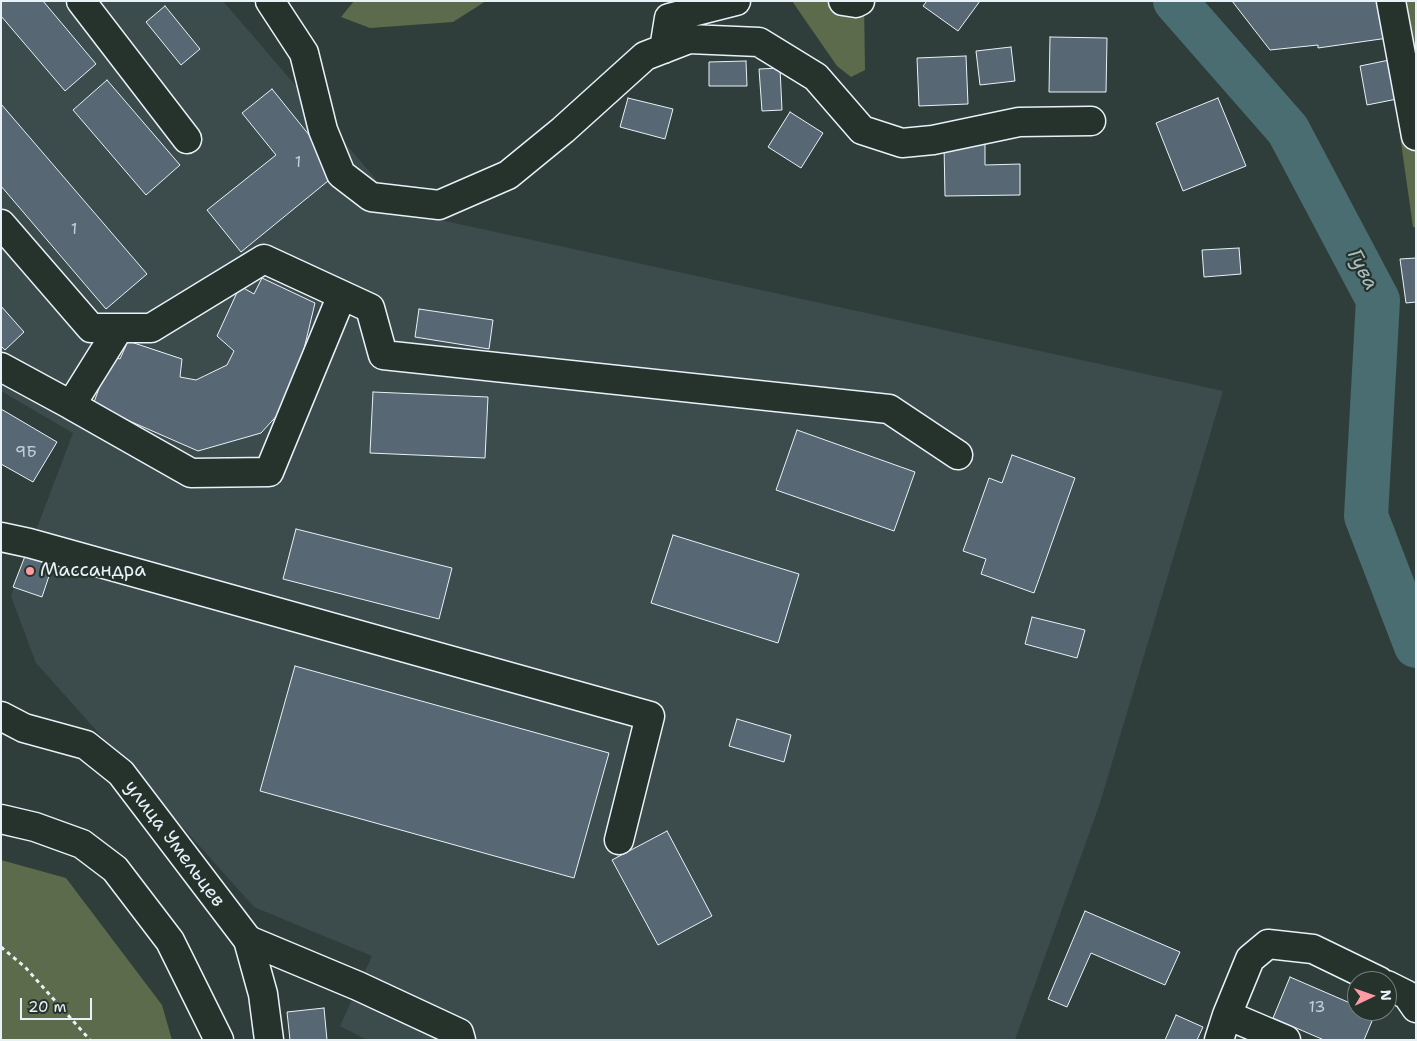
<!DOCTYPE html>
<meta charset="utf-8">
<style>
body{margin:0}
#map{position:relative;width:1417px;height:1041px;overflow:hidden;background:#303e3b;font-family:"Shantell Sans",sans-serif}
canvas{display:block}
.frame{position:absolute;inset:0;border:2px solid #e8f1f8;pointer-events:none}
.north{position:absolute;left:1347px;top:971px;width:50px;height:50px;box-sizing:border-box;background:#26332d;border:1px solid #747f7e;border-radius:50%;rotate:87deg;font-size:14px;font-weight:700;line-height:20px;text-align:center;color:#e8f1f8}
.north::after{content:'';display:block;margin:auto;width:18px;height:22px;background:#ff9aa2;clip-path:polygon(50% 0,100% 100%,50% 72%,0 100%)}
.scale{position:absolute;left:20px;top:998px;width:72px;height:22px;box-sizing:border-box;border:2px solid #e8f1f8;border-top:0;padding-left:6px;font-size:15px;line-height:18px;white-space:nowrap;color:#e8f1f8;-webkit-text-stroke:4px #26332d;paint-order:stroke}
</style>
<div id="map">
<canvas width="1417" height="1041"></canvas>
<div class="frame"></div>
<div class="north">N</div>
<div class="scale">20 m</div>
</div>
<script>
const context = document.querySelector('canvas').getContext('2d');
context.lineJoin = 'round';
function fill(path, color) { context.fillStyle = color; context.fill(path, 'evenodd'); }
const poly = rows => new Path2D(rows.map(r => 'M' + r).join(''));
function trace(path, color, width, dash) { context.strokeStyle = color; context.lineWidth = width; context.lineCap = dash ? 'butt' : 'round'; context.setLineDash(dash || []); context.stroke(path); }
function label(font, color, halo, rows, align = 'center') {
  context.font = font + ' "Shantell Sans",sans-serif'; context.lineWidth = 4.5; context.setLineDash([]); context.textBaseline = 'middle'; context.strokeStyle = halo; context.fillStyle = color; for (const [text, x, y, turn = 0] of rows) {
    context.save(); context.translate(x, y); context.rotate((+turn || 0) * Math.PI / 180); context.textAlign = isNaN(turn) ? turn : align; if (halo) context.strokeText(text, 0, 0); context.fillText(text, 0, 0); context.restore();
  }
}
const built = poly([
 [1,1,223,1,404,212,1223,391,1100,803,1015,1040,367,1040,340,1026,372,956,254,907,36,663,11,596,73,433,1,391]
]);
const green = poly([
 [354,1,486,1,453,22,370,28,341,17],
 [792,1,864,1,865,70,851,77,837,66],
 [1397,1,1416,1,1416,227,1413,227,1395,100,1409,78],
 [1,860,66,878,162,1005,172,1040,1,1040]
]);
const river = poly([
 [1175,1,1288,130,1378,300,1366,516,1416,646]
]);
const building = poly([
 [1,1,43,1,96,64,65,91,1,16,1,1],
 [927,1,980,1,958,31,923,6,927,1],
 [1232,1,1390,1,1395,37,1318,48,1318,45,1270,50,1232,1],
 [165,6,200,49,181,65,146,22,165,6],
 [1050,37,1107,38,1106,92,1049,92,1050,37],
 [1011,47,1015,81,980,85,976,51,1011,47],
 [966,56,968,104,919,106,917,58,966,56],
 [1399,58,1407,97,1367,105,1360,66,1399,58],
 [746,61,747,86,709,86,709,62,746,61],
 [780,68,782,110,762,111,759,69,780,68],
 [107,80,180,165,146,195,73,110,107,80],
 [272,89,339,172,241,252,207,210,276,155,242,113,272,89],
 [628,98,673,109,665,139,620,127,628,98],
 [1218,98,1246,166,1183,191,1156,123,1218,98],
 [1,104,147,274,106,309,1,186,1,104],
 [790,112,823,133,801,168,768,147,790,112],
 [985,144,985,165,1020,164,1020,195,945,196,944,145,985,144],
 [1239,248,1241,274,1204,277,1202,250,1239,248],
 [1416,258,1416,302,1406,303,1400,259,1416,258],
 [262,278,315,303,292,399,261,433,198,451,93,405,111,355,120,359,128,341,182,359,180,377,196,380,227,365,234,351,217,336,240,286,254,294,262,278],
 [1,306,24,332,5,350,1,346,1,306],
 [419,309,493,320,489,349,415,337,419,309],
 [373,392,488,397,485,458,370,453,373,392],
 [1,409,57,442,33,482,1,464,1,409],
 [797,430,915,472,894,531,776,490,797,430],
 [1012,455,1075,478,1034,593,981,574,986,559,963,551,989,478,1002,483,1012,455],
 [296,529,452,568,439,619,283,579,296,529],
 [673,535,799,574,778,643,651,603,673,535],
 [27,551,54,561,42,597,13,587,27,551],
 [1032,617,1085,630,1077,658,1025,644,1032,617],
 [295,666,609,753,574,878,260,791,295,666],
 [737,719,791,735,784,762,729,746,737,719],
 [667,831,712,916,658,945,612,860,667,831],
 [1085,911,1180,952,1165,985,1091,953,1067,1007,1048,999,1085,911],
 [1290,977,1357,1006,1357,1011,1375,1014,1364,1040,1324,1040,1273,1018,1290,977],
 [324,1008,327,1040,290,1040,287,1012,324,1008],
 [1176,1015,1203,1027,1197,1040,1165,1040,1176,1015]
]);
const path = poly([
 [1,947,25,967,90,1040]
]);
const minor = poly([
 [81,1,187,139],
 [270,1,304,53,323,130,341,174,371,197,439,205,508,175,563,130,645,56,689,39,759,42,816,77,862,130,902,143,933,140,1019,122,1091,121],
 [843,1,856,3,860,1],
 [1391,1,1416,136],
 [664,49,669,18,736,1],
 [1,224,91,328,151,328,264,259,370,308,383,355,889,409,958,455],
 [1,367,71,405,119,328],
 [71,405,191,473,269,472,342,295],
 [1,537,29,543,650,716,619,840],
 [248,940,358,986,459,1033,461,1040],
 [1387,985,1407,995,1416,1008],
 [1227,1015,1250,959,1268,944,1313,949,1379,981],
 [1219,1040,1227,1015,1286,1040]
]);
const major = poly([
 [1,716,24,728,86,745,121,773,248,940,263,994,269,1040],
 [1,819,35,827,82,844,115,869,170,941,219,1040]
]);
const markers = [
 [30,571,5,"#ff9aa2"]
];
const numberNames = [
 ["1",298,163],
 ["1",74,230],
 ["9Б",26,453],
 ["13",1317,1008]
];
const poiNames = [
 ["Массандра",40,571]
];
const streetNames = [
 ["улица Умельцев",174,844,53]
];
const waterNames = [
 ["Гува",1362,270,62]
];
fill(built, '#3c4b4c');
fill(green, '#5c6b4c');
trace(river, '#4a6d71', 44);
fill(building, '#576874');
trace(building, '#e8f1f8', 1);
trace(minor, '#e8f1f8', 31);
trace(major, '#e8f1f8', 31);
trace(path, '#e8f1f8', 3, [4, 4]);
trace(minor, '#26332d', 28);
trace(major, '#26332d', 28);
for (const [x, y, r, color] of markers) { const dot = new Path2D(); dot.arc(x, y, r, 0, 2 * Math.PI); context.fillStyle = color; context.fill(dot); trace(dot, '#26332d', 2); }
label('16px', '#c4cfd7', null, numberNames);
label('19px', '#e8f1f8', '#26332d', poiNames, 'left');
label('19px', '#e8f1f8', '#26332d', streetNames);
label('italic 20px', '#a9bcc2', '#26332d', waterNames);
</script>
